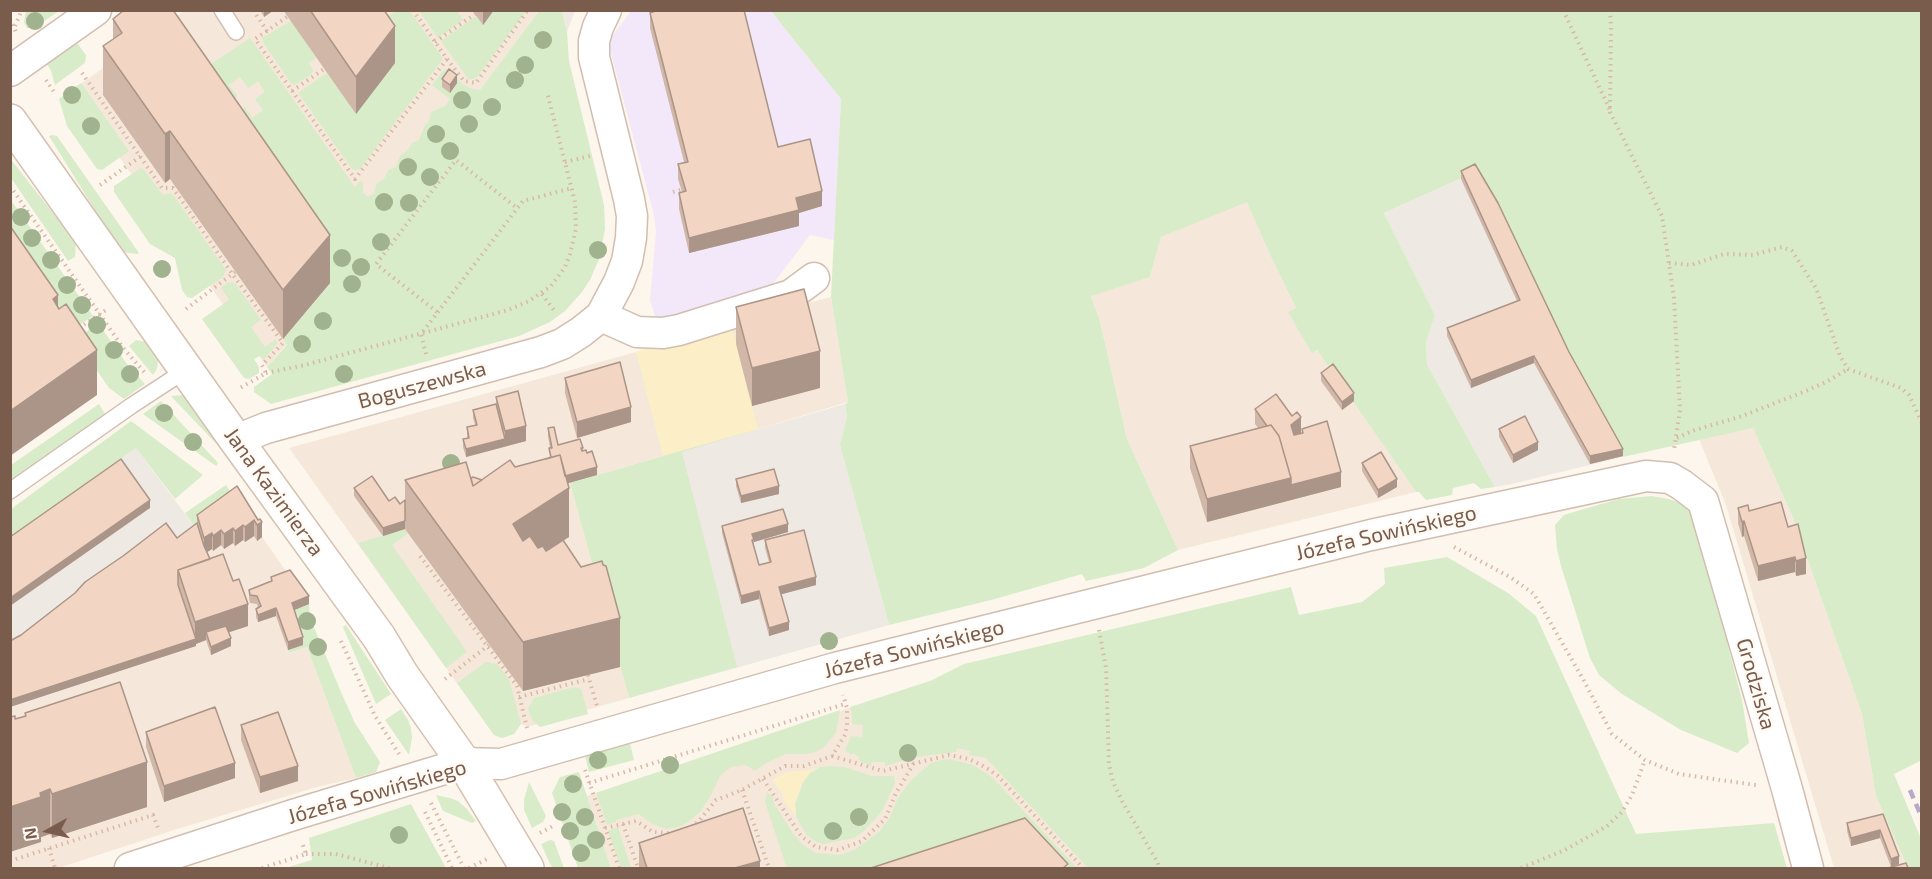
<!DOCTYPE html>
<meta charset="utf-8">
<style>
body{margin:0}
#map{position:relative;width:1932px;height:879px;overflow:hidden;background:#fdf6ec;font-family:"Exo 2",sans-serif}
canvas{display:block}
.frame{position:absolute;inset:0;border:12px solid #7a5c4d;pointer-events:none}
.north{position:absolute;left:18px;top:801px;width:60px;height:60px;-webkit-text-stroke:4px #fffaf3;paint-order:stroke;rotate:262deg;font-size:16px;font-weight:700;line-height:24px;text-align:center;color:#7a5c4d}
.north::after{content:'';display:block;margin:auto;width:21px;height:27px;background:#7a5c4d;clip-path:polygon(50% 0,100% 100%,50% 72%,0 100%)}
</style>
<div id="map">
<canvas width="1932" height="879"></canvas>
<div class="frame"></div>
<div class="north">N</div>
</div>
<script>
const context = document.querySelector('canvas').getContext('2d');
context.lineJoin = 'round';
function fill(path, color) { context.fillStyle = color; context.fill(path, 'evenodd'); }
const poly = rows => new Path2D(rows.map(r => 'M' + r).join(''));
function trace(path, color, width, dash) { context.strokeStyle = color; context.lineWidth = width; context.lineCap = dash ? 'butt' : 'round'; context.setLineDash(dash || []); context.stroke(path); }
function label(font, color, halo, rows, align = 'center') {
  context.font = font + ' "Exo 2",sans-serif'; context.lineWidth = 5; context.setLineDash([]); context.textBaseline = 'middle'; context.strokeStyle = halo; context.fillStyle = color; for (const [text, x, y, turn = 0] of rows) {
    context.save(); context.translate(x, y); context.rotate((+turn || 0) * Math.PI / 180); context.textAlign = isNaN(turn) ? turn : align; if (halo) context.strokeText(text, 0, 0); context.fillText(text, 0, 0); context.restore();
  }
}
const residential = poly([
 [184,11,539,11,438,147,330,283,283,339,287,344,267,367,72,90],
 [1247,201,1271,257,1296,308,1289,312,1312,354,1317,350,1416,492,1178,550,1127,439,1100,321,1091,295,1150,277,1161,237],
 [831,297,848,402,758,429,731,323],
 [636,352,663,456,570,483,629,698,527,727,521,724,514,734,502,738,494,735,289,448],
 [1753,428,1793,518,1862,714,1876,796,1908,868,1834,868,1726,505,1699,439],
 [237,501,309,604,292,612,303,645,288,650,289,653,307,647,356,778,317,787,174,830,59,868,11,868,10,708,195,646,204,554],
 [930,681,1097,868,611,868,587,796]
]);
const industrial = poly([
 [562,11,575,11,567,32],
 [1475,172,1569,360,1623,457,1507,485,1495,487,1427,364,1426,342,1435,315,1384,213],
 [845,404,847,417,840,445,889,625,629,698,682,451],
 [136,448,197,530,178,593,196,646,11,708,10,536]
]);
const education = poly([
 [631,11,771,11,841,99,834,240,810,235,773,284,759,295,658,326,650,300,656,232,654,215,608,42]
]);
const green = poly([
 [26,11,26,10,59,11,34,28,27,28,24,22],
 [396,11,410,11,442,57,442,60,360,169,355,170,352,169,299,94,301,91,327,73,357,113,370,28],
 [419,11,457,11,463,20,438,38],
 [494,11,526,11,477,77,469,80,441,41,476,16,483,25],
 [539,11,562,11,567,32,569,61,604,205,605,229,599,259,590,280,582,292,565,311,550,322,519,336,271,404,254,392,254,387,272,374,267,367,287,345,283,339,330,283,187,80,250,38,355,187,361,180,363,184,363,193,368,197,374,193,377,183,384,179,388,170,396,167,400,156,407,151,412,143,419,140,425,125,429,121,431,112,445,106,450,99,432,85,443,71,449,68,453,71,462,84,472,89,480,90],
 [240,77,248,88,258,81,265,92,255,99,263,110,252,118,245,107,234,114,227,104,237,96,229,85],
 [771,11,1921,11,1922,763,1920,761,1894,774,1921,839,1921,868,1908,868,1876,796,1862,714,1793,518,1753,428,1623,457,1569,360,1475,172,1384,213,1435,315,1426,342,1427,364,1495,487,1481,489,1474,483,1453,488,1452,495,1426,500,1419,492,1416,492,1317,350,1312,354,1288,312,1296,308,1271,257,1247,202,1161,237,1150,277,1091,296,1100,321,1127,439,1178,550,1144,568,1086,581,1082,574,995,599,889,625,840,445,847,417,845,404,848,402,831,297,841,99],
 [291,21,316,58,309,63,313,70,311,75,294,85,291,83,264,44,262,38],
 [77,43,86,55,85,63,55,85,51,71,47,64],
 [81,83,129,151,102,170,97,169,67,126,59,99],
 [52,135,57,136,139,253,137,254,121,252,49,136],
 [12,161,76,242,75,257,68,261,11,178,10,162],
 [141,168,144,170,163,195,170,193,174,196,226,270,223,277,192,298,187,297,182,290,175,258,150,244,114,192,114,186],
 [10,199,93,316,73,329,11,248],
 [228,282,235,283,261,320,251,327,265,347,275,340,278,343,263,360,260,356,254,359,259,367,259,373,249,379,244,378,202,319,229,300,221,288],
 [98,323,127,364,145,384,124,399,109,388,78,343,79,337],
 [731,323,758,429,682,452,737,667,629,698,570,483,663,456,636,352],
 [136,340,152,343,159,353,157,369,153,375,129,346],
 [183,395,190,397,225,442,225,453,171,396],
 [161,401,218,463,216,466,143,414],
 [99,404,105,414,12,479,11,465],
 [131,421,203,475,175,499,136,448,11,536,11,509],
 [226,485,237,501,197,530,185,513],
 [1652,496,1673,500,1688,507,1702,539,1716,582,1728,646,1742,700,1749,743,1737,753,1681,730,1622,694,1599,675,1590,658,1561,566,1557,549,1555,525,1564,515,1584,509,1619,499],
 [405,529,408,533,392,545,467,652,446,668,358,543],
 [1447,557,1508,593,1536,616,1636,834,1774,823,1787,868,1088,868,986,758,969,755,970,751,957,748,956,752,916,757,885,766,885,762,872,762,871,766,858,760,859,757,853,753,851,755,845,750,851,736,862,737,863,725,852,724,852,714,850,707,930,681,964,664,1291,587,1299,615,1362,602,1385,584,1384,568],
 [309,604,310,618,341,692,355,723,380,762,376,772,356,778,307,647,289,653,288,650,303,644,292,611],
 [346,625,391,694,376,704,343,627],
 [486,662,497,664,509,679,521,724,514,734,502,738,494,735,457,683],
 [575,687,581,689,588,714,540,727,532,720,528,708,534,698],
 [401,709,408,720,411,728,412,738,409,755,385,720],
 [840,710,836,733,823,748,815,752,806,754,786,754,766,763,755,771,746,765,731,767,720,776,710,797,700,812,687,823,679,827,666,829,652,824,639,814,616,820,616,822,607,825,596,793],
 [629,739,634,760,589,772,584,752],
 [950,759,973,765,993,778,1077,868,787,868,765,802,767,792,774,799,774,804,794,835,802,844,816,853,840,855,856,849,879,832,889,819,898,798,912,779,931,763,941,760],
 [831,766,844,767,872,776,894,776,895,783,882,811,864,831,854,838,824,844,816,842,806,834,796,817,795,804,803,782,810,773,820,767],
 [579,772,611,868,578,868,552,793,560,777],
 [529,782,546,816,543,822,532,828,524,810,524,800],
 [436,795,450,798,458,801,466,808,476,821,472,823,443,811],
 [411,804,446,868,285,868,312,860,309,838],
 [618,827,631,868,621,868,608,831],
 [550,840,554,841,564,868,552,868,541,844]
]);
const sand = poly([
 [731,323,758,429,663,456,636,352],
 [820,767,810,773,803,782,795,804,796,817,785,802,780,790,772,780,787,772,812,770]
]);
const path = poly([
 [253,10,267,31,288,16],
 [1563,10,1610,110],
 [1610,10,1611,27,1610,112,1662,216,1674,298,1680,410,1674,450],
 [10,19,16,32],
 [15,26,22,10],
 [267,31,255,39,355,179,447,59,413,10],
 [435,42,475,14],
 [447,59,464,81,476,83,528,10],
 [82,73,162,188,173,188,233,275,283,343,262,365,266,373,240,388],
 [46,80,54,92],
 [292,91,324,69],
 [565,162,590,156],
 [100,185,144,154],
 [10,186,124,349,145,373],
 [673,192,681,190],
 [1669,263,1691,265,1724,254,1753,255,1782,247,1792,251,1816,288,1840,356,1848,369,1901,388,1909,395,1922,423],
 [542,294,556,313],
 [186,309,235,272],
 [437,312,376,264,456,160,517,208],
 [79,328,106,310],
 [426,354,421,334,523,201,572,188],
 [266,373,305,365,508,310,529,301,551,286,565,267,570,254,576,229,575,202,547,92],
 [1677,438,1692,431,1742,416,1806,391,1828,381,1848,369],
 [1454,547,1510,577,1534,594,1583,679,1612,734,1645,760,1679,774,1756,785],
 [420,556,517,686,527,728],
 [1099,630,1106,668,1109,764,1113,782,1122,801,1158,863,1159,868],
 [341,641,375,716,399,754],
 [588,675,597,706],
 [445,679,489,645],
 [519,697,589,679],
 [832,756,883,771,949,755,969,759,985,767,998,776,1083,868],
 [585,770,619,868],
 [763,779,801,836,816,847,838,850,862,841,885,819,896,793,914,763],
 [589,783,845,704],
 [742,790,769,868],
 [431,803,464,868],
 [425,812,452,868],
 [623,824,638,868],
 [691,827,699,821,716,800,742,790,785,766,804,766,832,756,845,735,847,726,847,708,843,695],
 [605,828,636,821,653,832,669,833],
 [540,833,555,825],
 [49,848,55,868],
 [306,854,336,854,389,868],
 [10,861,153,815,158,828],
 [262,868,306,854,302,842],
 [469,868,487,859],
 [1521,868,1565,850,1607,826,1622,812,1632,795,1645,760]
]);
const lane = poly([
 [222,10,236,32],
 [10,491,131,406,186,370]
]);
const street = poly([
 [10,71,96,10],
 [601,316,637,332,663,333,679,330,791,295,814,278],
 [236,440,266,428,541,352,562,344,581,332,601,316,619,282,627,261,631,238,632,216,629,199,594,57,594,41,598,27,606,10],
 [130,868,293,815,464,763,501,764,835,668,1371,535,1646,476,1670,478,1682,485,1703,501,1787,789,1808,868]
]);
const secondary = poly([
 [10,121,236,440,379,637,402,675,464,763,527,868]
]);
const rail = poly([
 [1910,790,1922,818]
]);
const trees = [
 [35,21],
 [543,40],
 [525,65],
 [515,80],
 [72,95],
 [462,100],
 [492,107],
 [469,124],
 [91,126],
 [436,134],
 [450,151],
 [408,167],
 [430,177],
 [384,202],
 [409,203],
 [21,217],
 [32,238],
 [381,242],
 [598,250],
 [342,258],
 [51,260],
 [361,267],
 [162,269],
 [352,284],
 [67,285],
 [82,305],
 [323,321],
 [97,325],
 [302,344],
 [114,350],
 [130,374],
 [344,374],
 [164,413],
 [193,442],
 [451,463],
 [307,621],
 [829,641],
 [318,647],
 [908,753],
 [598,760],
 [670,765],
 [573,784],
 [562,812],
 [585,817],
 [859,817],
 [570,831],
 [833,831],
 [399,835],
 [596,840],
 [581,853]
];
const wall = poly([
 [260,10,274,10,264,17],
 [283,10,384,10,395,63,356,114],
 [472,10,494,10,483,25],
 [650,13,778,147,822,206,799,213,799,226,689,253,679,209,679,193,682,192,678,179,678,164,684,162,650,28],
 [113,19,330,283,283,339,170,179,165,183,103,95,103,46,113,40],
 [442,79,457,83,450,93,442,87],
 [1461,171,1569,352,1623,456,1590,464,1534,363,1471,388,1447,336,1447,328,1517,301,1461,179],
 [736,307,820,388,752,406,736,344],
 [1321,373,1354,401,1342,410,1321,381],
 [565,378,631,422,577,438,565,393],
 [496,397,526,441,466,457,463,447,463,439,467,438,467,427,475,425,473,418,473,410,496,404],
 [1255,409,1302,433,1302,429,1341,487,1207,522,1190,468,1190,446,1258,428,1255,424],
 [548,428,558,445,583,448,583,451,587,453,597,475,567,483,569,537,563,540,620,667,523,691,405,529,383,536,354,496,354,488,389,501,400,504,405,500,405,480,471,478,482,480,515,467,550,457,549,448,550,448,548,436],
 [1499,429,1538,450,1513,463,1499,437],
 [1362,463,1397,487,1378,498,1362,471],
 [736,479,779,494,741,503,736,486],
 [1738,508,1749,511,1788,527,1806,574,1796,576,1795,572,1758,581,1744,536,1742,537,1738,523],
 [197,515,258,520,262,537,257,541,254,536,245,542,243,540,235,546,233,543,224,549,221,545,213,551,212,549,207,552,248,626,229,632,231,646,211,655,206,640,196,644,196,646,10,707,177,538,197,523],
 [722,526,788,532,754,542,754,545,759,565,769,562,765,548,765,540,816,585,781,594,789,630,769,636,759,599,741,604,722,533],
 [249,590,309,604,294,610,303,645,288,650,276,616,258,622,256,617,256,609,258,608,257,604,250,603,249,598],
 [25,713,147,807,52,838,50,834,41,837,41,842,15,719,25,716],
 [241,725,298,781,260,793,241,740],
 [146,732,235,778,164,802,146,747],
 [1883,814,1899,864,1891,867,1880,838,1851,846,1847,831,1847,823],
 [639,843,760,868,639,868]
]);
const shadedWall = poly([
 [264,10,274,10,264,17],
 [483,10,494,10,483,25],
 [395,26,395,63,356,114,356,77],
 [457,75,457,83,450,93,450,85],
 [170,131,170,179,165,183,165,134],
 [822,191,822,206,799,213,799,226,689,253,689,238,796,198],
 [330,235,330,283,283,339,283,290],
 [58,295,58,340,53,299],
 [97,350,97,395,10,456,10,411],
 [820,351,820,388,752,406,752,368],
 [1534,356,1534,363,1471,388,1471,380],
 [1354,393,1354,401,1342,410,1342,402],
 [631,407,631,422,577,438,577,422],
 [1301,417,1301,433,1291,441,1291,425],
 [526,426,526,441,466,457,466,449,505,439,505,431],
 [1538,442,1538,450,1513,463,1513,455],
 [1623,449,1623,456,1590,464,1590,456],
 [597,467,597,475,534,493,534,485],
 [1341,472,1341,487,1207,522,1207,499,1291,478],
 [1397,479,1397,487,1378,498,1378,490],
 [779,486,779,494,741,503,741,496],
 [569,488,569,537,513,573,513,524],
 [150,500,150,508,10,606,10,598],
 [254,520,254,536,245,542,245,527],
 [405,521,405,529,383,536,383,528],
 [1744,521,1744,536,1742,537,1742,522],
 [262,522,262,537,257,541,257,525],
 [788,524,788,532,754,542,752,534],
 [243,525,243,540,235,546,235,531],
 [233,528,233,543,224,549,224,534],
 [221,530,221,545,213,551,213,536],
 [212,533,212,549,204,554,204,538],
 [1795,557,1795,572,1758,581,1758,566],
 [1806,558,1806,574,1796,576,1796,561],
 [816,577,816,585,779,595,779,587],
 [759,591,759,599,741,604,741,596],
 [309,596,309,604,292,611,292,603],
 [248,604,248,626,209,639,206,632,206,640,196,644,196,646,10,707,10,700,195,639,195,622],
 [276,608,276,616,258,622,258,615],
 [620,618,620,667,523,691,523,642],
 [789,622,789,630,769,636,769,628],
 [303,637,303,645,288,650,288,642],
 [231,638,231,646,211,655,211,647],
 [147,762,147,807,52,838,52,794],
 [235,763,235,778,164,802,164,786],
 [298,766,298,781,260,793,260,777],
 [50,789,50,834,41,837,41,842,10,852,10,807,40,793],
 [1880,830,1880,838,1851,846,1851,838],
 [1899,856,1899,864,1891,867,1891,859],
 [760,861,760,868,735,868]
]);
const building = poly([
 [124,10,173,10,330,235,283,290,170,131,165,134,103,46,122,33,113,19,124,10],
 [310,10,384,10,395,26,356,77,310,10],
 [658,10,744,10,778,147,810,139,822,191,796,198,799,210,689,238,679,193,686,191,678,164,688,162,650,13,658,10],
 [449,69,457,75,450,85,442,79,449,69],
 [1475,164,1498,203,1569,352,1623,449,1590,456,1534,356,1471,380,1447,328,1520,300,1461,171,1475,164],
 [10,226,58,295,53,299,59,309,66,304,97,350,10,411,10,226],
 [804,289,820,351,752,368,736,307,804,289],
 [620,362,631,407,577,422,565,378,620,362],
 [1333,364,1354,393,1342,402,1321,373,1333,364],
 [518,391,526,426,505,431,496,397,518,391],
 [1276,394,1292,416,1297,412,1301,417,1291,425,1294,435,1303,433,1302,429,1327,421,1341,472,1291,485,1291,478,1279,436,1271,425,1267,426,1255,409,1276,394],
 [496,404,505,439,466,449,463,439,469,438,467,427,477,425,473,410,496,404],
 [1525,416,1538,442,1513,455,1499,429,1525,416],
 [1271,425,1279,436,1291,478,1207,499,1190,446,1271,425],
 [554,427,558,445,580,439,583,448,581,448,582,451,586,450,587,453,592,451,597,467,565,476,560,455,546,459,551,457,549,448,552,448,548,428,554,427],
 [1381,452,1397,479,1378,490,1362,463,1381,452],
 [560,455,569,488,513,524,523,541,530,536,538,548,543,546,546,551,563,540,581,567,602,561,603,565,606,566,620,618,523,642,405,480,466,462,473,486,510,460,515,467,560,455],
 [121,459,150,500,10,598,10,537,121,459],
 [774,469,779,486,741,496,736,479,774,469],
 [372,476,389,501,395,497,400,504,405,500,405,521,383,528,354,488,372,476],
 [473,477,482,480,473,486,471,478,473,477],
 [237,486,258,520,260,519,262,522,257,525,254,520,245,527,243,525,235,531,233,528,224,534,221,530,213,536,212,533,204,538,197,515,237,486],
 [1781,502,1788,527,1798,524,1806,558,1796,561,1795,557,1758,566,1744,521,1742,522,1738,508,1748,505,1749,511,1781,502],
 [783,509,788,524,752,534,754,540,752,540,759,565,771,562,765,540,804,530,816,577,779,587,789,622,769,628,759,591,741,596,722,526,783,509],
 [166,523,177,538,197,523,204,546,210,559,178,570,178,585,196,639,10,700,10,641,21,635,75,593,85,582,123,556,166,523],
 [223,554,233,581,239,579,248,604,195,622,178,570,223,554],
 [290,570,309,596,292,603,303,637,288,642,276,608,258,615,256,609,261,606,257,596,250,595,249,590,269,582,272,581,271,577,290,570],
 [226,626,231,638,211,647,206,632,226,626],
 [120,682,147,762,52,794,50,789,40,793,41,797,10,807,10,717,15,716,15,719,26,716,25,713,120,682],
 [215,707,235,763,164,786,146,732,215,707],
 [278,712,298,766,260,777,241,725,278,712],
 [743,808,760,861,735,868,647,868,639,843,743,808],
 [1883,814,1899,856,1891,859,1880,830,1851,838,1847,823,1883,814],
 [1025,818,1068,864,1063,868,871,868,1025,818],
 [1906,863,1908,868,1888,868,1906,863]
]);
const streetNames = [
 ["Boguszewska",422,385,-15],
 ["Jana Kazimierza",274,492,54],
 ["Józefa Sowińskiego",1386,533,-13],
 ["Józefa Sowińskiego",914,649,-14],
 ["Grodziska",1756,684,74],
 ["Józefa Sowińskiego",377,792,-16]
];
fill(residential, '#f5e8da');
fill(industrial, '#efe9e4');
fill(education, '#f3e8fa');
fill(green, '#d8ecc9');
fill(sand, '#fcefc7');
trace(lane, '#d1beb0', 18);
trace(street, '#d1beb0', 33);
trace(secondary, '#d6c0b0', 36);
trace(path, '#d9b8a5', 4, [1.5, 4.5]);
trace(lane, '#fff', 15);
trace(street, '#fff', 30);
trace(secondary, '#fff', 33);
trace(rail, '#b9a8c9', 4.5, [9, 6]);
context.fillStyle = '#a0b28e';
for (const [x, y] of trees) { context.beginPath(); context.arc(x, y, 9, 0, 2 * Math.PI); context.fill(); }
fill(wall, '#d1b7a8');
fill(shadedWall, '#aa9588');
fill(building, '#f3d5c3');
trace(building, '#aa9588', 1.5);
label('21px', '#7a5c4d', '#fffaf3', streetNames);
</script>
